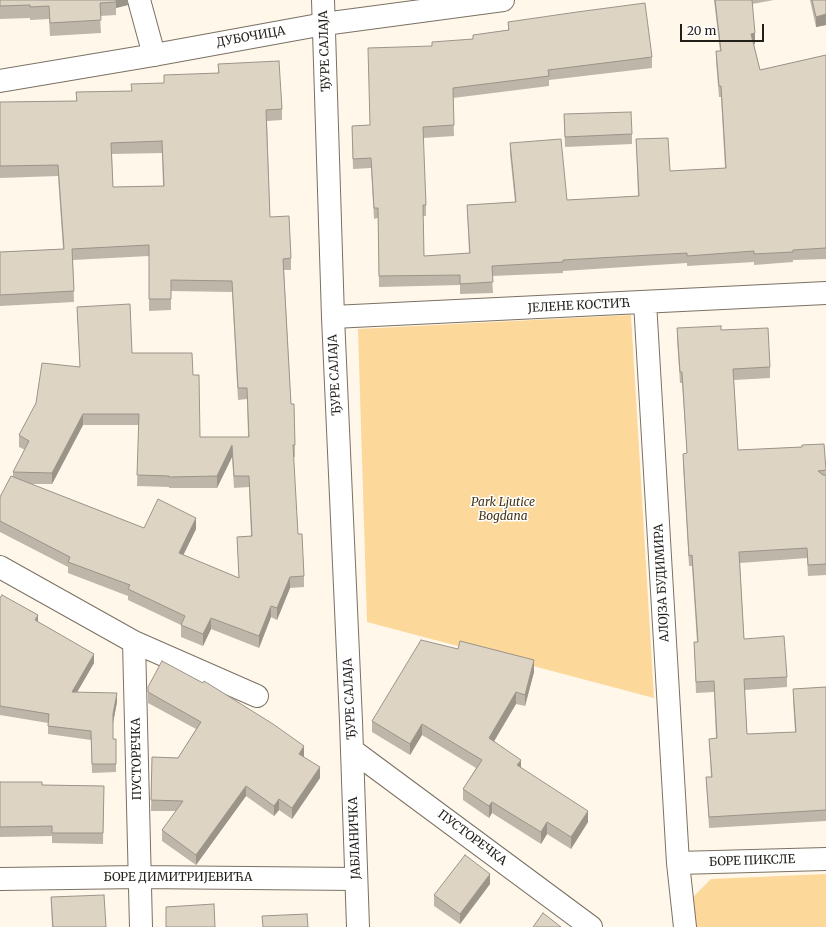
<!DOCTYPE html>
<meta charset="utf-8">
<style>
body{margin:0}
#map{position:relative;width:826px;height:927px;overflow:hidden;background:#fff7ea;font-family:Merriweather,serif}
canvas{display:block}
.scale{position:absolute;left:680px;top:24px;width:84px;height:18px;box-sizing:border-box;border:2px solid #221f19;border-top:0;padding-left:5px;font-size:12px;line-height:14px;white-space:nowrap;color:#221f19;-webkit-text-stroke:3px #fff;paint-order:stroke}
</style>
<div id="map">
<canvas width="826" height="927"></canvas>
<div class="scale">20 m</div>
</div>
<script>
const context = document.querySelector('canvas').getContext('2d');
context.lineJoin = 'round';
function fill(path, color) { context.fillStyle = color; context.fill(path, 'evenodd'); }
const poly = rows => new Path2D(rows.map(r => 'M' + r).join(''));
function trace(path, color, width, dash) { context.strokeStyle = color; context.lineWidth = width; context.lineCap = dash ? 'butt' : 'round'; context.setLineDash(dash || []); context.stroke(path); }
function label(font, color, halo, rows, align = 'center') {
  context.font = font + ' Merriweather,serif'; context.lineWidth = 3; context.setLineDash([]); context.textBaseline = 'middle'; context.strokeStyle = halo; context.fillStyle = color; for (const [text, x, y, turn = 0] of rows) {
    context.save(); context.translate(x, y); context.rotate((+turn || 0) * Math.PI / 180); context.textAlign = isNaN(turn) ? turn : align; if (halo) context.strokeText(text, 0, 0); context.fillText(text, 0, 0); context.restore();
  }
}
const green = poly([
 [631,315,654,698,367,622,358,329],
 [826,874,826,927,695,927,692,898,711,879]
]);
const minor = poly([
 [139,0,154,55],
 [645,302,678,863,685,927],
 [333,317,826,293],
 [0,567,134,642,141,927],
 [134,642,257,696],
 [352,750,591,927],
 [678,863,826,859],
 [0,879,139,877,356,879]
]);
const tertiary = poly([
 [323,0,333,317,351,721,358,927],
 [0,81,154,55,324,24,503,0]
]);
const wall = poly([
 [0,0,128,0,128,5,116,8,116,15,100,16,101,33,50,36,49,19,30,20,30,18,0,19],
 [714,0,774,0,752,4,755,44,754,44,760,70,826,55,826,259,793,260,793,262,754,265,754,262,687,266,687,263,563,271,563,273,492,276,493,293,460,294,460,285,379,287,378,218,374,219,371,168,353,169,352,126,370,125,432,46,473,39,473,35,508,30,508,22,652,57,652,68,549,80,549,86,453,98,454,136,423,138,426,205,426,216,423,216,424,256,469,253,467,205,515,202,510,154,510,143,567,200,638,196,636,139,670,171,725,168,721,97,719,97,716,61,716,51,720,51],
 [810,0,826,0,826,25,816,27],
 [218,64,282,109,282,120,267,121,270,217,291,258,291,270,284,270,291,404,295,445,295,457,293,457,298,534,304,576,304,587,290,588,277,620,271,617,259,648,211,629,203,646,181,637,181,625,128,600,128,596,68,573,68,567,0,532,0,497,13,477,13,472,25,450,19,447,19,435,80,367,77,307,132,353,193,375,200,437,248,437,247,399,238,400,232,292,171,291,171,310,149,311,149,256,73,260,74,302,0,306,0,252,63,249,58,176,0,178,0,102,76,101,76,92,131,91,164,83,218,74],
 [162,153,163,186,113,187,112,154],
 [83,425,139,425,137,486,169,487,169,488,217,488,232,457,234,488,249,487,251,536,237,537,239,578,183,555,196,529,144,528,31,484,52,484],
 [564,114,632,134,632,144,565,147],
 [677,328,721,330,770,367,770,378,734,380,738,450,802,447,824,444,826,475,826,575,808,576,807,558,740,563,744,639,787,677,787,687,745,690,747,734,795,732,793,700,793,689,826,687,826,821,709,828,706,777,711,777,709,739,716,738,714,692,696,693,694,642,697,642,692,566,689,566,683,464,683,454,687,453,682,383,680,383,677,339],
 [0,598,38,622,94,663,77,692,117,702,113,723,113,739,116,739,116,772,92,773,91,740,48,734,48,723,0,715],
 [534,672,525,706,516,704,493,742,521,768,588,822,571,849,547,834,541,844,492,813,489,818,463,800,463,789,476,768,422,735,410,755,372,732,372,721],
 [148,687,304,756,304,757,320,778,292,819,279,810,274,816,246,796,196,865,162,841,162,830,176,811,151,811,152,757,178,758,196,729,148,703],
 [0,782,42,785,104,786,103,844,52,843,52,836,0,837],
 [490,884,460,924,434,906,434,895],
 [51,897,106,927,52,927]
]);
const shadedWall = poly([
 [116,0,128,0,128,5,116,8],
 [826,14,826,25,816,27,816,17],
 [755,33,755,44,751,45,751,34],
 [83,414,83,425,52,484,52,473],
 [232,445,232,457,217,488,217,476],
 [196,518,196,529,179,564,179,553],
 [290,577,290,588,277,620,277,608],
 [271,606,271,617,259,648,259,636],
 [38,615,38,624,35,620],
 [211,618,211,629,203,646,203,634],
 [94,654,94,663,72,701,72,692],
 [534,660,534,672,525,706,525,695],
 [516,692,516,704,489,750,489,738],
 [117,693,117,702,113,723,113,714],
 [422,724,422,735,410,755,410,744],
 [304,746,304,756,299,764,299,754],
 [521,760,521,771,517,765],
 [320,767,320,778,292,819,292,808],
 [246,786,246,796,196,865,196,855],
 [279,799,279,810,274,816,274,806],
 [492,802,492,813,489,818,489,806],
 [588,811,588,822,571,849,571,837],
 [547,822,547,834,541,844,541,832],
 [490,874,490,884,460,924,460,914]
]);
const building = poly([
 [0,0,116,0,116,2,100,3,101,20,50,23,49,6,30,7,30,5,0,6,0,0],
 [715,0,752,0,755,33,751,34,760,70,826,55,826,248,793,250,793,252,754,254,754,251,687,256,687,253,563,260,563,262,492,266,493,282,460,284,460,275,379,276,378,208,374,208,371,158,353,159,352,126,370,125,368,48,432,46,432,42,473,39,473,35,509,30,508,22,577,12,645,3,652,57,548,70,549,76,453,88,454,125,423,127,426,205,423,205,424,256,470,253,467,205,516,202,510,143,561,139,567,200,639,196,636,139,668,138,670,171,726,168,721,86,719,86,716,51,721,51,715,0],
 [812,0,826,0,826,14,816,17,812,0],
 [279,61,282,109,266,110,270,217,289,216,291,258,283,259,291,404,294,404,295,445,293,445,298,534,302,534,304,576,290,577,277,608,271,606,259,636,211,618,203,634,181,625,185,616,128,589,130,585,68,562,70,557,0,521,0,497,11,476,144,528,158,499,196,518,179,553,239,578,237,537,252,536,249,476,234,476,232,445,217,476,169,477,169,476,137,475,139,414,83,414,52,473,13,472,29,441,19,435,36,403,42,363,80,367,77,307,130,304,132,353,192,353,193,375,199,375,200,437,249,437,247,388,238,388,232,281,171,280,171,299,149,299,149,245,72,249,74,291,0,295,0,252,64,249,58,165,0,166,0,102,77,101,76,92,132,91,131,84,164,83,164,75,219,73,218,64,279,61],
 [162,141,164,186,113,187,111,143,162,141],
 [631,112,632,134,565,137,564,114,631,112],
 [721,326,721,330,768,328,770,367,733,369,738,450,802,447,802,445,824,444,826,470,818,471,823,475,826,475,826,564,808,565,807,548,739,552,744,639,784,636,787,677,744,679,747,734,796,732,793,689,826,687,826,810,709,817,706,777,712,777,709,739,717,738,714,681,696,682,694,642,698,642,692,555,689,556,683,454,687,453,682,372,680,372,677,328,721,326],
 [2,595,38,615,35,620,94,654,72,692,117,693,113,714,113,739,116,739,116,764,92,764,91,731,48,726,49,714,0,706,0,598,2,595],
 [421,640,458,649,460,641,534,660,525,695,516,692,489,738,521,760,517,765,588,811,571,837,547,822,541,832,492,802,489,806,463,789,482,760,422,724,410,744,372,721,421,640],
 [162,661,203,683,204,681,273,724,304,746,299,754,320,767,292,808,279,799,274,806,246,786,196,855,162,830,183,801,151,800,152,757,178,758,201,722,148,692,148,687,162,661],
 [0,782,42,782,42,785,104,786,103,833,52,833,52,826,0,827,0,782],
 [465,855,490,874,460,914,434,895,465,855],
 [104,895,106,927,53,927,51,897,104,895],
 [214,904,215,927,166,927,166,907,214,904],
 [543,913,561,927,533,927,543,913],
 [307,914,308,927,263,927,262,916,307,914]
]);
const streetNames = [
 ["ДУБОЧИЦА",251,37,-10],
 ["ЂУРЕ САЛАЈА",325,51,-92],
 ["ЈЕЛЕНЕ КОСТИЋ",579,306,-3],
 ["ЂУРЕ САЛАЈА",335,375,-93],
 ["АЛОЈЗА БУДИМИРА",662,583,-93],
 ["ЂУРЕ САЛАЈА",350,699,-93],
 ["ПУСТОРЕЧКА",137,759,-91],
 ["ЈАБЛАНИЧКА",355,838,-92],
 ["ПУСТОРЕЧКА",472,838,37],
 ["БОРЕ ПИКСЛЕ",752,861,-2],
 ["БОРЕ ДИМИТРИЈЕВИЋА",178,878]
];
const parkNames = [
 ["Park Ljutice",503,503],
 ["Bogdana",503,517]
];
fill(green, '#fdd89b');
trace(minor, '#7a7163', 24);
trace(tertiary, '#7a7163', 24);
trace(minor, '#fff', 22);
trace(tertiary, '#fff', 22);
fill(wall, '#beb6a9');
fill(shadedWall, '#9b9489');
fill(building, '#ddd4c4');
trace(building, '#9b9489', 1);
label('12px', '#221f19', '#fff', streetNames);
label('italic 12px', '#463413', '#fff', parkNames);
</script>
